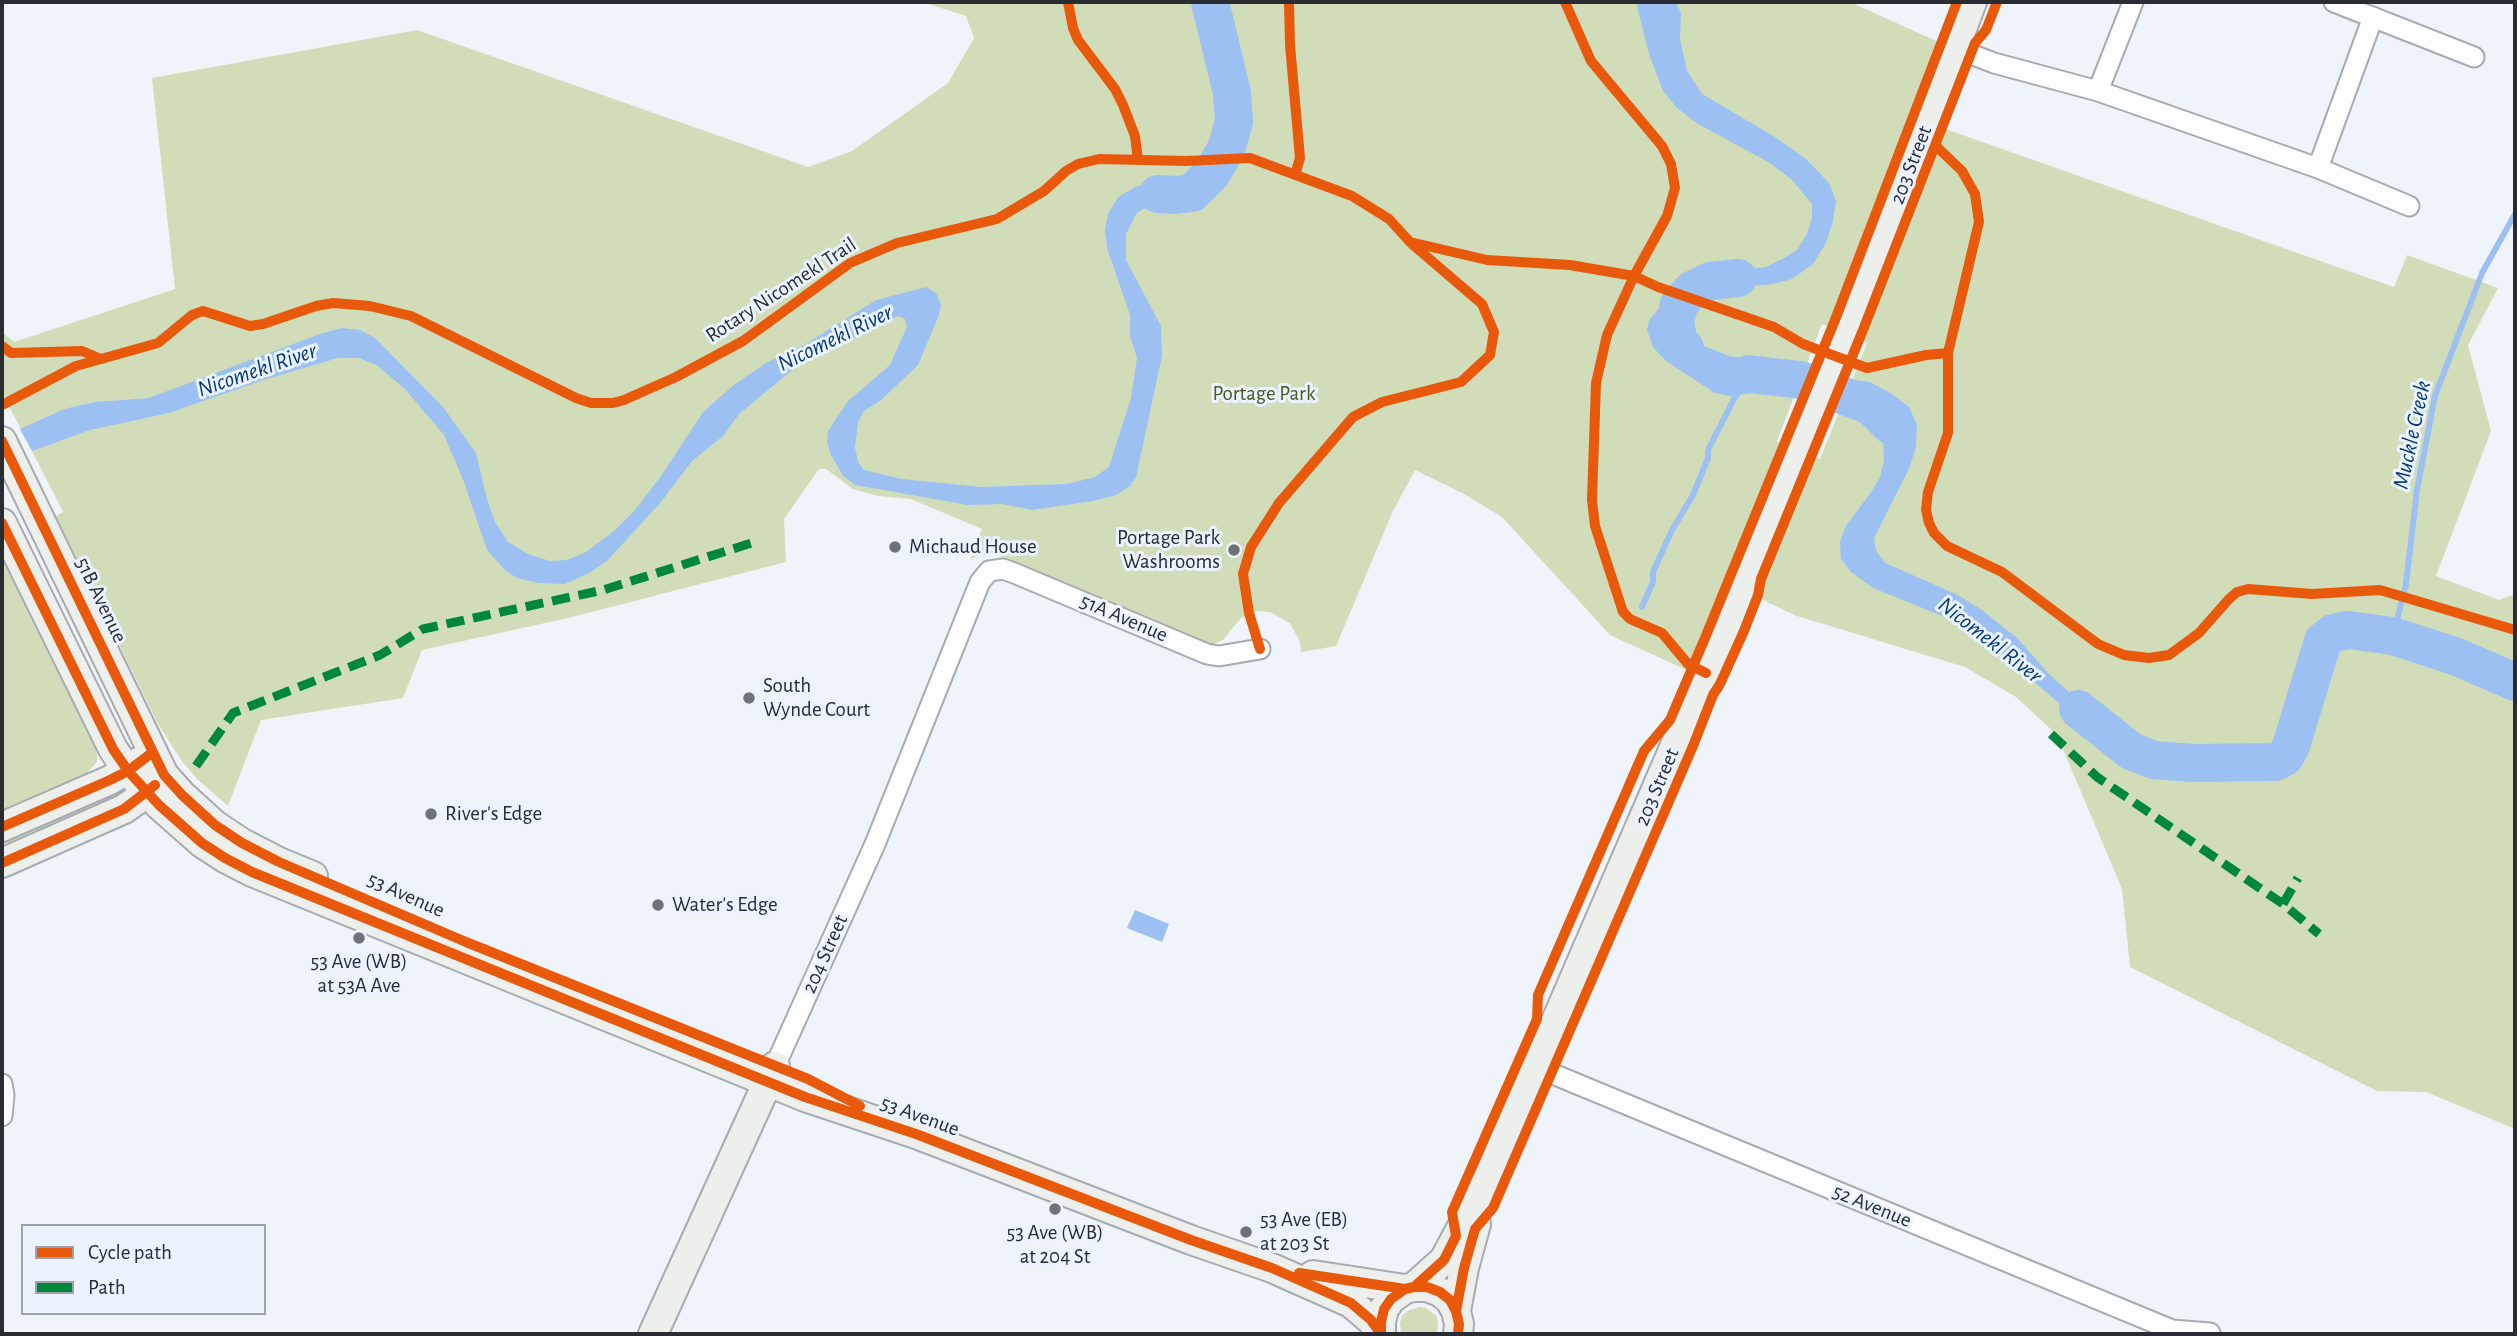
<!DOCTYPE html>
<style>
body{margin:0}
#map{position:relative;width:2517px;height:1336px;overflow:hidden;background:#eff4fa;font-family:"Alegreya Sans",sans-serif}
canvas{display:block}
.frame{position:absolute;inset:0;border:4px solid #292c31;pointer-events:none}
.legend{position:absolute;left:21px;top:1224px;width:245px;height:91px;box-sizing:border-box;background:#eaf3ff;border:2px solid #9da3ad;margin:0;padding:9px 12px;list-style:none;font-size:21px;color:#292c31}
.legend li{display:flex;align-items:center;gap:14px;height:35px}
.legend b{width:35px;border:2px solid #9da3ad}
</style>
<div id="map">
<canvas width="2517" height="1336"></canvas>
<div class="frame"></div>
<ul class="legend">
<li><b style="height:9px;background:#e8590c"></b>Cycle path</li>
<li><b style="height:9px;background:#00873e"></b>Path</li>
</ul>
</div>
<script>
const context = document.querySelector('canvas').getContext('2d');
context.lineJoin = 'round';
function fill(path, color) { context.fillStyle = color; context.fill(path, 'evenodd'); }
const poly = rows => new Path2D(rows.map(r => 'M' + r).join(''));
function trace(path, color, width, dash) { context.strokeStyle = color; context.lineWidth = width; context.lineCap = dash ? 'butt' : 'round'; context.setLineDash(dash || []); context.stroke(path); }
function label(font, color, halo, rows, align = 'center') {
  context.font = font + ' "Alegreya Sans",sans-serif'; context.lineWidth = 6; context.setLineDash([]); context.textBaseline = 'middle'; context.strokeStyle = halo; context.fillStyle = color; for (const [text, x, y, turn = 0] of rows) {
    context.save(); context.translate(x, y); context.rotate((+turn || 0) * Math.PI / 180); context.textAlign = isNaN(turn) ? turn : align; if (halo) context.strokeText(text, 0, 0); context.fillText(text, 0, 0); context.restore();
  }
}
const green = poly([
 [922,2,1850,2,1945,45,1835,329,1822,324,1777,441,1788,447,1695,674,1610,635,1502,517,1464,494,1415,470,1393,511,1336,646,1301,652,1300,642,1290,623,1270,612,1258,611,1241,618,1223,640,1212,645,993,553,985,551,970,560,982,529,911,499,878,496,853,489,826,469,819,469,784,519,786,562,568,618,422,650,403,698,261,720,228,806,197,779,181,760,157,722,56,516,63,512,2,392,2,332,14,342,175,289,152,78,417,30,808,167,852,151,948,83,974,38,966,16],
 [1937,126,2394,287,2407,255,2498,288,2468,345,2491,431,2436,576,2499,600,2515,594,2515,1129,2426,1092,2377,1091,2130,967,2122,889,2057,735,2016,697,1965,667,1797,616,1767,602,1758,595,1756,580,1808,455,1820,459,1867,343,1855,337],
 [2,557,95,744,97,756,97,762,84,776,2,816],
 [84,806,88,813,6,848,3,841],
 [1420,1307,1426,1308,1436,1316,1438,1322,1437,1334,1401,1334,1400,1323,1402,1316,1407,1311]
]);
const water = poly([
 [1636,2,1676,2,1681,13,1680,38,1687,71,1702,94,1775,137,1806,159,1829,183,1836,201,1833,221,1826,243,1813,264,1792,279,1773,284,1718,289,1701,295,1678,288,1709,273,1766,267,1784,258,1797,250,1807,234,1812,218,1812,204,1792,180,1770,163,1698,124,1677,108,1663,91,1649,54],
 [1200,179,1219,186,1192,206,1166,204,1143,209,1136,214,1126,234,1126,260,1161,326,1162,356,1136,477,1130,486,1116,495,1093,501,1032,510,1002,504,968,505,855,485,843,476,831,455,827,442,828,431,848,401,890,365,907,327,905,319,898,316,796,367,739,414,723,436,692,461,661,502,607,561,589,573,565,584,538,583,517,578,505,570,487,550,464,482,444,435,405,389,378,366,359,358,338,358,263,380,169,413,90,430,32,451,20,429,64,409,95,402,149,398,320,334,341,328,360,330,375,338,443,407,476,453,487,499,495,522,508,542,530,555,550,561,567,560,586,552,614,531,635,510,661,476,703,412,735,384,766,363,806,344,876,300,926,287,936,293,941,304,939,315,918,365,880,401,864,411,858,423,855,447,858,462,864,470,902,479,981,487,1067,484,1095,477,1109,467,1131,398,1137,358,1130,336,1130,315,1107,248,1105,230,1108,214,1118,197,1135,187,1150,183,1169,185,1175,189,1186,189],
 [1669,297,1693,306,1687,322,1689,332,1694,339,1704,346,1729,356,1792,364,1805,368,1795,394,1777,390,1730,396,1715,393,1666,361,1653,347,1647,330,1649,320],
 [1852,380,1870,382,1892,394,1909,407,1917,425,1916,447,1909,469,1874,538,1876,550,1885,563,1958,595,1982,610,2017,638,2050,675,2120,738,2117,754,1974,629,1873,588,1851,572,1841,559,1840,541,1846,526,1872,491,1880,477,1884,460,1883,440,1874,423,1859,412,1842,406],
 [1135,910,1169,924,1162,942,1127,928]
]);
const stream = poly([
 [1642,607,1653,582,1653,572,1672,530,1693,495,1708,458,1708,450,1735,397,1740,391],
 [2393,636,2406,584,2417,490,2435,396,2482,273,2515,214]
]);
const river = poly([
 [1158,194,1176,195,1192,193,1212,173,1227,147,1234,121,1232,93,1210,2],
 [1685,348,1679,342,1675,323,1679,304,1692,290,1710,281,1738,278],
 [1749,374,1801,380,1871,406,1890,425],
 [2078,709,2131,751,2154,760,2194,763,2276,762,2285,757,2291,746,2323,641,2333,633,2348,630,2393,636,2457,657,2515,682]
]);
const street = poly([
 [2334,2,2474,57],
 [1955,48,1994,63,2098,91,2318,168,2409,206],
 [2098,91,2133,2],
 [2318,168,2373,17],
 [775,1066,875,844,980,582,989,571,1003,569,1014,573,1207,654,1219,656,1260,649],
 [1536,1067,2172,1330,2210,1333],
 [2,1084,4,1095,2,1116]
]);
const secondary = poly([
 [2,441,164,775,182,795,215,825,242,843,279,862,313,876],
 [2,523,113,749,128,771,159,805,202,843,225,858,252,872,805,1097,916,1134,1191,1240,1272,1268,1351,1303,1371,1320,1381,1334],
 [2,827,110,780,142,760],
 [2,863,124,809,147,793,160,780],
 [1313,1275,1405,1289],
 [1414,1287,1444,1260,1488,1178,1696,697,1781,493,1885,234,1972,2],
 [1456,1311,1464,1268,1476,1224],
 [653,1334,775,1066],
 [1381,1334,1381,1322,1384,1309,1391,1299,1405,1289,1414,1287,1427,1287,1440,1292,1450,1300,1456,1311,1459,1324,1458,1334]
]);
const quiet = poly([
 [2051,734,2097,777,2283,904,2319,934],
 [196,766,233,713,380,655,423,629,603,590,758,541],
 [2283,904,2298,878]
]);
const cycleway = poly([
 [1068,2,1073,28,1078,40,1115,89,1123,105,1135,136,1138,160],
 [1289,2,1290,45,1300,158,1295,175],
 [1565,2,1591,61,1662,146,1671,164,1675,188,1667,216,1634,276,1607,335,1596,383,1592,500,1595,526,1623,612,1630,619,1662,633,1688,664,1706,673],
 [1936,146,1962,171,1975,194,1979,222,1948,353,1948,433,1928,492,1926,510,1929,523,1934,533,1947,546,2002,572,2098,644,2124,655,2149,658,2169,655,2199,633,2229,599,2237,592,2248,589,2312,594,2380,590,2515,630],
 [2,346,11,353,82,351,101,359],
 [2,405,76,366,158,343,192,315,203,311,250,326,263,324,316,306,333,303,370,306,411,316,576,398,591,403,613,403,624,400,676,377,743,341,850,263,897,243,997,219,1044,191,1066,171,1078,164,1099,159,1186,161,1250,158,1352,196,1389,219,1410,242,1487,260,1570,265,1634,276,1658,287,1774,327,1803,344,1867,368,1926,355,1948,353],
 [2,441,164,775,182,795,215,825,242,843,279,862,466,942,808,1079,860,1106],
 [2,523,113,749,128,771,159,805,202,843,225,858,252,872,805,1097,916,1134,1191,1240,1272,1268,1351,1303,1371,1320,1381,1334],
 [1260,649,1249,613,1243,574,1251,547,1279,503,1353,417,1382,402,1461,382,1490,355,1494,332,1482,304,1412,244],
 [2,827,110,780,128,771,153,752],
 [2,863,124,809,155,785],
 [1299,1273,1405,1289],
 [1414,1287,1444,1260,1456,1236,1452,1212,1537,1019,1538,995,1644,751,1670,720,1705,638,1835,320,1957,2],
 [1456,1311,1464,1268,1475,1229,1493,1208,1693,746,1713,695,1720,684,1744,631,1758,595,1761,579,1863,330,1975,43,1986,30,1997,2],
 [1381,1334,1381,1322,1384,1309,1391,1299,1405,1289,1414,1287,1427,1287,1440,1292,1450,1300,1456,1311,1459,1324,1458,1334]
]);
const markers = [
 [895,547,7,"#6e7277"],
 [1234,550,7,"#6e7277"],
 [749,698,7,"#6e7277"],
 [431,814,7,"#6e7277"],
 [658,905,7,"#6e7277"],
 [359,938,7,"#6e7277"],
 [1055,1209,7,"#6e7277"],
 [1246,1232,7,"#6e7277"]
];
const streetNames = [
 ["203 Street",1911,165,-69],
 ["Rotary Nicomekl Trail",781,290,-33],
 ["51B Avenue",101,600,64],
 ["51A Avenue",1124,618,23],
 ["203 Street",1657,787,-67],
 ["53 Avenue",406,895,24],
 ["204 Street",825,954,-66],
 ["53 Avenue",920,1116,20],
 ["52 Avenue",1872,1206,22]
];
const parkNames = [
 ["Portage Park",1264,394]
];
const poiNames = [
 ["Portage Park",1220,538,"right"],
 ["Washrooms",1220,562,"right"],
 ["Michaud House",909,547],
 ["South",763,686],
 ["Wynde Court",763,710],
 ["River's Edge",445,814],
 ["Water's Edge",672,905],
 ["53 Ave (WB)",359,962,"center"],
 ["at 53A Ave",359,986,"center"],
 ["53 Ave (EB)",1260,1220],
 ["at 203 St",1260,1244],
 ["53 Ave (WB)",1055,1233,"center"],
 ["at 204 St",1055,1257,"center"]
];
const waterNames = [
 ["Nicomekl River",835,338,-26],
 ["Nicomekl River",257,370,-19],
 ["Muckle Creek",2412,435,-78],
 ["Nicomekl River",1990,640,38]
];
fill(green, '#d1ddb9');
fill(water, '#9cc0f2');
trace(stream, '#9cc0f2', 6);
trace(river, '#9cc0f2', 38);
trace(street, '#a7abaf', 23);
trace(secondary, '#a7abaf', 32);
trace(street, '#fdfdfe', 19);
trace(secondary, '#edefec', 28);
trace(quiet, '#00873e', 9, [18, 9]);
trace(cycleway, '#e8590c', 10);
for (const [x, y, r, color] of markers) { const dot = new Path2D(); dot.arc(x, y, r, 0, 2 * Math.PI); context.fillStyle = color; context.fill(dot); trace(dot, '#eaf3ff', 2.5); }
label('21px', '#292c31', '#eaf3ff', streetNames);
label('21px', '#4b591c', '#eaf3ff', parkNames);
label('21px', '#292c31', '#eaf3ff', poiNames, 'left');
label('italic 23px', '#063974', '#eaf3ff', waterNames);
</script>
